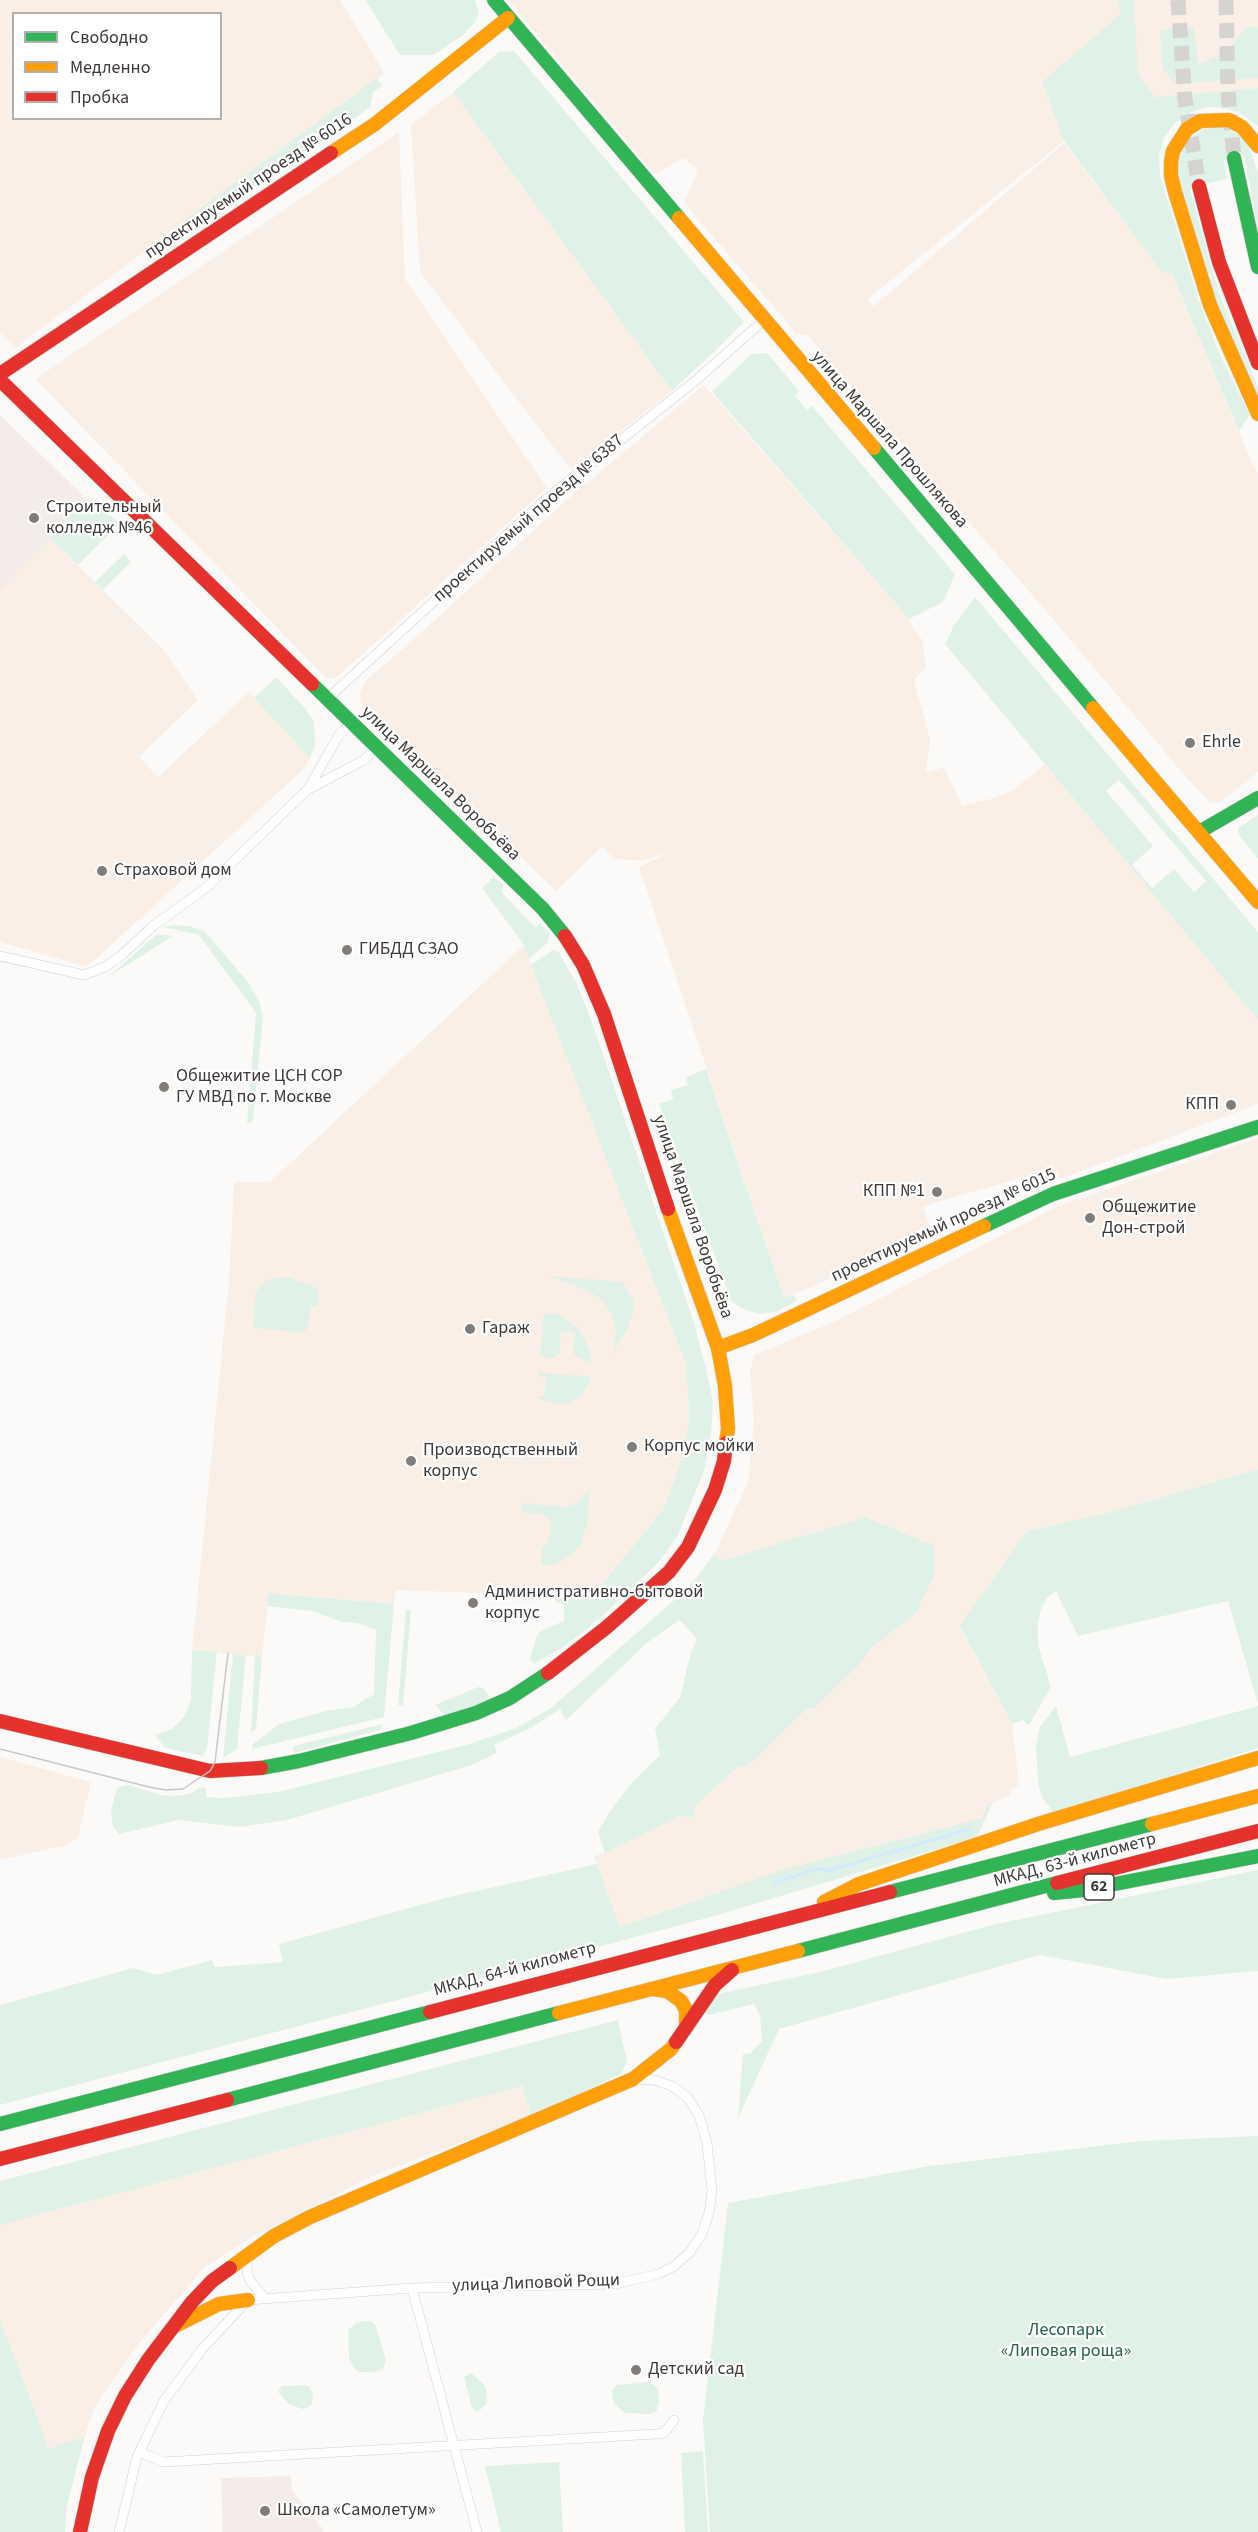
<!DOCTYPE html>
<meta charset="utf-8">
<style>
body{margin:0}
#map{position:relative;width:1258px;height:2532px;overflow:hidden;background:#fcfaf8;font-family:"Source Sans 3",sans-serif}
canvas{display:block}
.legend{position:absolute;left:12px;top:12px;width:210px;height:108px;box-sizing:border-box;background:#fff;border:2px solid #b2b0af;margin:0;padding:8px 10px;list-style:none;font-size:18px;color:#3f3a37}
.legend li{display:flex;align-items:center;gap:12px;height:30px}
.legend b{width:30px;border:2px solid #b2b0af}
</style>
<div id="map">
<canvas width="1258" height="2532"></canvas>
<ul class="legend">
<li><b style="height:8px;background:#30b455"></b>Свободно</li>
<li><b style="height:8px;background:#ff9f0a"></b>Медленно</li>
<li><b style="height:8px;background:#e5322d"></b>Пробка</li>
</ul>
</div>
<script>
const context = document.querySelector('canvas').getContext('2d');
context.lineJoin = 'round';
function fill(path, color) { context.fillStyle = color; context.fill(path, 'evenodd'); }
const poly = rows => new Path2D(rows.map(r => 'M' + r).join(''));
function trace(path, color, width, dash) { context.strokeStyle = color; context.lineWidth = width; context.lineCap = dash ? 'butt' : 'round'; context.setLineDash(dash || []); context.stroke(path); }
function label(font, color, halo, rows, align = 'center') {
  context.font = font + ' "Source Sans 3",sans-serif'; context.lineWidth = 4.5; context.setLineDash([]); context.textBaseline = 'middle'; context.strokeStyle = halo; context.fillStyle = color; for (const [text, x, y, turn = 0] of rows) {
    context.save(); context.translate(x, y); context.rotate((+turn || 0) * Math.PI / 180); context.textAlign = isNaN(turn) ? turn : align; if (halo) context.strokeText(text, 0, 0); context.fillText(text, 0, 0); context.restore();
  }
}
const built = poly([
 [508,0,801,0,828,37,698,170,683,158,655,175],
 [1064,143,1161,270,1172,274,1253,465,1046,611,807,335,819,338,867,299,874,306],
 [704,385,909,619,913,628,668,853,641,861,615,859,403,649,570,497],
 [50,538,164,650,198,700,139,757,158,777,111,820,88,797,0,880,0,591],
 [1258,621,1258,670,1236,689,1251,706,1179,769,1149,733,1251,642,1242,631],
 [524,2086,531,2117,372,2176,252,2237,205,2267,140,2342,94,2408,85,2436,49,2450,0,2319,0,2225]
]);
const industrial = poly([
 [0,0,340,0,384,73,15,348,0,333],
 [14,14,220,14,220,118,14,118],
 [801,0,1258,0,1258,88,1155,97,1138,77,1161,271,1064,141,819,338,796,333,684,203,698,170,828,38],
 [453,92,672,391,571,470,420,272,411,125],
 [399,132,405,279,547,488,336,678,326,678,35,379],
 [1253,465,1258,473,1258,621,1242,632,1251,642,1149,733,1046,611],
 [913,628,923,641,926,668,914,680,930,739,926,773,944,767,962,806,994,798,1013,790,1045,764,1258,1020,1258,1104,1060,1179,1056,1168,923,1206,932,1233,784,1299,639,867,668,853],
 [403,649,602,847,556,891,361,703,360,693,366,680],
 [1258,670,1258,772,1219,803,1209,802,1179,769,1251,706,1236,689],
 [249,692,310,758,304,769,87,967,0,942,0,880,88,797,112,820],
 [524,945,686,1364,689,1416,685,1451,663,1510,591,1597,396,1590,394,1604,269,1593,262,1657,192,1650,229,1281,234,1182,270,1182],
 [1258,1138,1258,1469,1115,1511,1027,1531,960,1627,1012,1724,1019,1785,1010,1790,1011,1795,988,1804,982,1818,781,1870,619,1927,594,1856,605,1853,680,1816,692,1818,697,1804,739,1766,747,1767,807,1709,815,1708,859,1665,869,1650,916,1613,935,1546,867,1517,720,1561,715,1553,748,1482,754,1423,750,1372,754,1355,836,1321,1058,1206],
 [0,1757,91,1782,78,1838,67,1845,0,1860]
]);
const education = poly([
 [0,415,87,499,0,591],
 [291,2476,292,2490,325,2532,223,2532,221,2478]
]);
const green = poly([
 [365,0,475,0,479,13,475,22,463,35,433,55,400,55],
 [1118,0,1134,0,1138,75,1155,97,1258,88,1258,126,1238,112,1223,108,1207,107,1192,112,1175,123,1164,138,1159,155,1160,176,1199,301,1220,355,1250,415,1239,431,1172,274,1161,271,1064,141,1042,82,1121,14],
 [1254,26,1258,29,1258,78,1175,84,1162,68,1160,30,1194,27,1198,64,1218,56,1235,42,1245,28],
 [514,51,744,322,715,351,672,391,453,92,499,52],
 [377,78,382,86,373,92,370,107,323,141,186,228,182,222],
 [1214,127,1226,128,1238,134,1247,142,1258,172,1258,228,1244,155,1224,160,1227,179,1190,188,1207,253,1222,301,1258,387,1258,403,1215,302,1177,175,1176,165,1184,143,1203,129],
 [767,353,799,391,795,396,807,410,812,406,955,574,943,602,909,619,712,392,751,354],
 [87,499,120,523,78,565,50,538],
 [124,554,131,562,103,590,95,582],
 [975,597,1258,932,1258,1020,945,644,954,625],
 [1119,780,1206,881,1194,892,1174,869,1152,888,1132,865,1153,846,1106,791],
 [276,677,305,708,314,722,315,745,310,758,254,698],
 [1258,815,1258,859,1239,835,1238,828],
 [494,877,503,884,502,893,535,927,540,923,550,934,547,943,529,959,524,945,482,888],
 [173,925,189,926,204,931,249,983,260,1004,263,1017,253,1121,247,1124,256,1013,199,935,163,927],
 [157,934,173,936,108,977],
 [553,950,558,951,576,982,592,1022,694,1323,707,1372,713,1403,711,1437,704,1471,678,1535,659,1562,598,1620,565,1646,534,1664,530,1659,537,1635,542,1630,564,1621,564,1604,555,1602,555,1597,591,1597,663,1510,685,1451,689,1416,686,1364,531,965],
 [706,1069,784,1298,794,1295,797,1301,776,1312,761,1314,749,1311,739,1307,731,1300,659,1104,673,1099,671,1090,688,1085,686,1077],
 [549,1276,621,1282,626,1287,634,1302,633,1312,627,1330,613,1353,616,1330,612,1314,602,1300,589,1291],
 [288,1277,312,1286,319,1291,317,1306,311,1306,308,1327,303,1333,255,1328,253,1324,256,1292,264,1282,274,1278],
 [544,1313,560,1315,580,1330,590,1350,592,1363,576,1357,573,1351,575,1332,561,1331,559,1354,554,1358,540,1357],
 [538,1372,591,1377,586,1388,579,1398,568,1403,556,1404,537,1398,537,1396,544,1396,546,1377,538,1376],
 [1258,1469,1258,1704,1228,1601,1078,1636,1056,1591,1047,1598,1041,1609,1038,1623,1038,1645,1051,1687,1029,1725,1022,1720,1012,1724,960,1626,1027,1531,1115,1511],
 [589,1491,588,1521,581,1543,573,1553,562,1561,552,1565,541,1565,542,1548,548,1542,552,1527,549,1519,542,1514,521,1512,521,1503,565,1507,574,1504],
 [866,1517,935,1546,934,1576,916,1613,869,1650,859,1665,815,1708,807,1709,747,1767,739,1766,697,1804,692,1818,680,1816,605,1853,598,1832,610,1811,630,1785,660,1755,655,1729,680,1697,691,1652,697,1639,680,1620,648,1642,566,1720,560,1709,529,1729,494,1745,497,1753,472,1765,287,1820,240,1827,179,1820,119,1834,113,1827,111,1811,117,1788,122,1786,129,1785,161,1795,175,1796,189,1794,202,1787,206,1788,206,1797,225,1798,278,1792,466,1745,516,1728,551,1708,689,1587,715,1553,720,1561],
 [268,1593,394,1604,384,1717,252,1749,253,1744,279,1724,330,1710,353,1707,374,1694,376,1630,357,1623,341,1622,313,1611,267,1606],
 [406,1610,411,1610,403,1706,398,1705],
 [192,1650,217,1652,207,1748,203,1756,165,1748,155,1735,172,1729,184,1717,191,1700],
 [233,1654,246,1655,237,1749,223,1758],
 [255,1656,262,1657,256,1729,251,1733],
 [478,1687,483,1688,491,1698,488,1701,446,1717,435,1705],
 [1056,1706,1070,1757,1258,1706,1258,1748,1054,1813,1041,1796,1038,1781,1036,1745,1040,1727],
 [383,1724,380,1730,294,1753,293,1746],
 [993,1802,977,1837,711,1917,0,2105,0,2005,133,1968,157,1975,212,1960,215,1967,283,1962,279,1944,445,1898,597,1864,620,1927,781,1870,982,1818,988,1804],
 [1258,1870,1258,1971,1167,1979,1040,1955,779,2029,738,2118,743,2054,751,2053,762,2041,760,2015,754,2004,708,2015,702,2011,712,1998,717,1994,820,1972,992,1925],
 [618,2020,627,2062,621,2074,531,2117,523,2086,0,2225,0,2181],
 [1258,2136,1258,2532,710,2532,703,2420,728,2203,929,2166,1140,2141],
 [0,2319,49,2449,85,2436,67,2506,65,2532,0,2532],
 [363,2321,370,2321,375,2324,386,2360,383,2369,374,2372,359,2372,353,2367,349,2358,348,2330,356,2323],
 [471,2373,484,2384,487,2394,486,2404,478,2412,472,2408,464,2377],
 [650,2382,658,2389,659,2403,656,2412,651,2414,625,2413,614,2404,612,2391,616,2385],
 [306,2385,310,2387,313,2396,312,2404,307,2408,302,2409,289,2404,278,2392,282,2386],
 [703,2451,708,2532,685,2532,681,2453],
 [559,2462,563,2532,501,2532,485,2466]
]);
const stream = poly([
 [774,1883,820,1868,827,1871,970,1829]
]);
const primaryTunnel = poly([
 [1178,0,1185,99,1199,186],
 [1226,0,1228,92,1234,158]
]);
const street = poly([
 [327,699,546,499,694,382,764,320],
 [311,788,364,760,376,748],
 [0,956,84,975,105,967,121,956,153,926,207,887,308,789,339,735,351,723],
 [248,2254,247,2273,251,2282,265,2298],
 [412,2288,477,2532],
 [140,2452,163,2462,656,2434,664,2433,674,2420],
 [119,2532,137,2457,164,2401,203,2348,248,2300,412,2288,616,2284,658,2274,673,2267,690,2252,702,2234,709,2213,712,2191,707,2143,699,2115,687,2097,672,2086,654,2080,633,2079]
]);
const fast = poly([
 [494,0,679,218],
 [1234,158,1258,267],
 [874,448,1093,708],
 [312,684,543,909,565,936],
 [1199,832,1258,798],
 [984,1226,1053,1194,1258,1127],
 [261,1768,299,1761,411,1733,476,1713,510,1698,548,1673],
 [890,1892,1152,1824],
 [1054,1893,1084,1890,1258,1856],
 [798,1951,1057,1883],
 [227,2100,559,2013],
 [0,2124,430,2012]
]);
const slow = poly([
 [1258,146,1242,127,1229,120,1200,121,1187,129,1173,151,1171,162,1171,176,1175,192,1210,305,1258,414],
 [331,153,375,124,508,18],
 [679,218,874,448],
 [1093,708,1258,902],
 [668,1209,718,1348,725,1386,728,1429,726,1443],
 [718,1348,753,1335,984,1226],
 [1152,1824,1258,1796],
 [824,1902,859,1884,1038,1824,1258,1758],
 [653,1989,667,1991,681,2001,686,2010,686,2026],
 [559,2013,798,1951],
 [230,2268,274,2236,310,2217,633,2079,671,2049,676,2042],
 [177,2325,219,2304,248,2300]
]);
const jam = poly([
 [1199,186,1219,262,1258,363],
 [0,374,331,153],
 [0,380,312,684],
 [565,936,583,965,604,1014,668,1209],
 [548,1673,607,1627,669,1572,688,1547,715,1490,724,1461,726,1443],
 [0,1721,210,1771,261,1768],
 [1057,1883,1258,1831],
 [430,2012,890,1892],
 [676,2042,715,1985,732,1970],
 [0,2159,227,2100],
 [80,2532,92,2477,108,2431,125,2396,148,2360,192,2302,212,2281,230,2268]
]);
const tram = poly([
 [0,1749,149,1787,166,1790,183,1789,210,1771,215,1762,228,1653]
]);
const markers = [
 [34,518,6,"#817d7b"],
 [1190,743,6,"#817d7b"],
 [102,871,6,"#817d7b"],
 [347,950,6,"#817d7b"],
 [164,1087,6,"#817d7b"],
 [1231,1105,6,"#817d7b"],
 [937,1192,6,"#817d7b"],
 [1090,1218,6,"#817d7b"],
 [470,1329,6,"#817d7b"],
 [632,1447,6,"#817d7b"],
 [411,1461,6,"#817d7b"],
 [473,1603,6,"#817d7b"],
 [636,2370,6,"#817d7b"],
 [265,2511,6,"#817d7b"]
];
const shields = [
 [1099,1887,30]
];
const shieldNames = [
 ["62",1099,1887]
];
const streetNames = [
 ["проектируемый проезд № 6016",249,187,-34],
 ["улица Маршала Прошлякова",889,440,49],
 ["проектируемый проезд № 6387",529,519,-41],
 ["улица Маршала Воробьёва",440,784,44],
 ["улица Маршала Воробьёва",692,1217,71],
 ["проектируемый проезд № 6015",944,1226,-25],
 ["МКАД, 63-й километр",1075,1861,-15],
 ["МКАД, 64-й километр",515,1970,-15],
 ["улица Липовой Рощи",536,2284,-2]
];
const poiNames = [
 ["Строительный",46,508],
 ["колледж №46",46,529],
 ["Ehrle",1202,743],
 ["Страховой дом",114,871],
 ["ГИБДД СЗАО",359,950],
 ["Общежитие ЦСН СОР",176,1077],
 ["ГУ МВД по г. Москве",176,1098],
 ["КПП",1219,1105,"right"],
 ["КПП №1",925,1192,"right"],
 ["Общежитие",1102,1208],
 ["Дон-строй",1102,1229],
 ["Гараж",482,1329],
 ["Корпус мойки",644,1447],
 ["Производственный",423,1451],
 ["корпус",423,1472],
 ["Административно-бытовой",485,1593],
 ["корпус",485,1614],
 ["Детский сад",648,2370],
 ["Школа «Самолетум»",277,2511]
];
const parkNames = [
 ["Лесопарк",1066,2331],
 ["«Липовая роща»",1066,2352]
];
fill(built, '#faefe7');
fill(industrial, '#f9efe7');
fill(education, '#f4ece8');
fill(green, '#e0f2e7');
trace(stream, '#d1ebfc', 3);
trace(primaryTunnel, '#d6d4d1', 15, [15, 8]);
trace(street, '#d3d0ce', 10);
trace(fast, '#d3d0ce', 15);
trace(slow, '#d3d0ce', 15);
trace(jam, '#d3d0ce', 15);
trace(street, '#fffefe', 9);
trace(fast, '#30b455', 14);
trace(slow, '#ff9f0a', 14);
trace(jam, '#e5322d', 14);
trace(tram, '#c9c8c8', 1.5);
for (const [x, y, r, color] of markers) { const dot = new Path2D(); dot.arc(x, y, r, 0, 2 * Math.PI); context.fillStyle = color; context.fill(dot); trace(dot, '#fff', 2); }
for (const [x, y, w] of shields) { const box = new Path2D(); box.roundRect(x - w / 2, y - 13, w, 26, 4.5); context.fillStyle = '#fff'; context.fill(box); trace(box, '#3f3a37', 1.5); }
label('bold 16px', '#3f3a37', null, shieldNames);
label('18px', '#3f3a37', '#fff', streetNames);
label('18px', '#3f3a37', '#fff', poiNames, 'left');
label('18px', '#226548', '#fff', parkNames);
</script>
